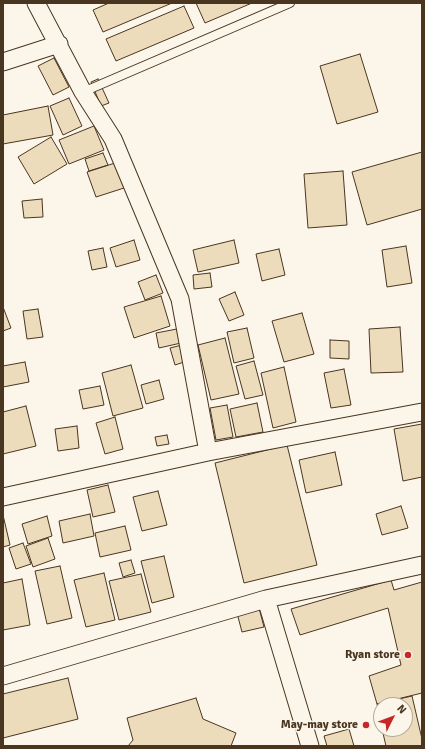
<!DOCTYPE html>
<style>
body{margin:0}
#map{position:relative;width:425px;height:749px;overflow:hidden;background:#fbf6e9;font-family:Signika,sans-serif}
canvas{display:block}
.frame{position:absolute;inset:0;border:4px solid #4a3520;pointer-events:none}
.north{position:absolute;left:373px;top:697px;width:40px;height:40px;box-sizing:border-box;background:#fbf6e9;border:1px solid #b4a999;border-radius:50%;rotate:48deg;font-size:11px;font-weight:700;line-height:16px;text-align:center;color:#4a3520}
.north::after{content:'';display:block;margin:auto;width:14px;height:18px;background:#c62828;clip-path:polygon(50% 0,100% 100%,50% 72%,0 100%)}
</style>
<div id="map">
<canvas width="425" height="749"></canvas>
<div class="frame"></div>
<div class="north">N</div>
</div>
<script>
const context = document.querySelector('canvas').getContext('2d');
context.lineJoin = 'round';
function fill(path, color) { context.fillStyle = color; context.fill(path, 'evenodd'); }
const poly = rows => new Path2D(rows.map(r => 'M' + r).join(''));
function trace(path, color, width, dash) { context.strokeStyle = color; context.lineWidth = width; context.lineCap = dash ? 'butt' : 'round'; context.setLineDash(dash || []); context.stroke(path); }
function label(font, color, halo, rows, align = 'center') {
  context.font = font + ' Signika,sans-serif'; context.lineWidth = 3; context.setLineDash([]); context.textBaseline = 'middle'; context.strokeStyle = halo; context.fillStyle = color; for (const [text, x, y, turn = 0] of rows) {
    context.save(); context.translate(x, y); context.rotate((+turn || 0) * Math.PI / 180); context.textAlign = isNaN(turn) ? turn : align; if (halo) context.strokeText(text, 0, 0); context.fillText(text, 0, 0); context.restore();
  }
}
const building = poly([
 [109,3,172,3,103,32,93,10,109,3],
 [196,3,252,3,205,23,196,3],
 [184,6,194,28,116,61,106,39,184,6],
 [360,54,378,112,337,124,320,66,360,54],
 [54,58,69,87,53,95,38,66,54,58],
 [98,79,109,103,101,106,91,82,98,79],
 [69,98,82,126,63,135,50,106,69,98],
 [48,106,53,135,3,144,3,115,48,106],
 [94,126,104,150,69,164,59,140,94,126],
 [51,137,67,164,34,184,18,157,51,137],
 [422,152,422,209,367,225,352,172,422,152],
 [103,153,108,165,89,171,85,159,103,153],
 [115,163,124,188,96,197,87,172,115,163],
 [343,171,347,225,308,228,304,174,343,171],
 [42,199,43,217,24,218,22,201,42,199],
 [134,240,140,260,116,267,110,248,134,240],
 [234,240,239,263,198,272,193,250,234,240],
 [406,246,412,283,387,287,382,250,406,246],
 [103,248,107,267,92,270,88,251,103,248],
 [279,249,285,275,262,281,256,254,279,249],
 [210,273,212,287,194,289,193,275,210,273],
 [156,275,163,293,145,300,138,282,156,275],
 [235,292,244,315,229,321,219,299,235,292],
 [161,296,170,326,134,338,124,307,161,296],
 [3,307,11,328,3,331,3,307],
 [38,309,43,337,27,339,23,311,38,309],
 [302,313,314,354,284,362,272,321,302,313],
 [400,327,403,372,371,373,369,329,400,327],
 [247,328,254,358,234,363,227,332,247,328],
 [177,329,181,343,159,348,156,333,177,329],
 [225,338,239,394,211,400,198,345,225,338],
 [330,340,349,341,349,359,330,358,330,340],
 [182,345,187,361,175,365,170,348,182,345],
 [254,361,263,395,245,399,236,366,254,361],
 [25,362,29,382,3,387,3,366,25,362],
 [131,365,143,408,113,416,102,373,131,365],
 [284,367,296,422,273,428,261,373,284,367],
 [344,369,351,405,331,408,324,373,344,369],
 [159,380,164,399,146,404,141,385,159,380],
 [100,386,104,405,83,409,79,390,100,386],
 [257,403,263,432,236,437,230,409,257,403],
 [227,405,233,437,216,440,210,408,227,405],
 [26,406,36,446,3,454,3,412,26,406],
 [115,417,123,449,105,454,96,423,115,417],
 [422,424,422,477,403,481,394,429,422,424],
 [77,426,79,448,58,451,55,429,77,426],
 [167,435,169,444,157,446,155,437,167,435],
 [287,445,317,565,244,583,215,463,287,445],
 [335,452,342,485,306,493,299,460,335,452],
 [108,485,115,512,93,517,87,490,108,485],
 [158,491,167,525,142,531,133,497,158,491],
 [401,506,408,528,382,535,376,514,401,506],
 [90,514,94,536,63,543,59,521,90,514],
 [3,515,10,545,3,547,3,515],
 [47,516,52,536,28,544,22,524,47,516],
 [125,526,131,550,100,557,95,533,125,526],
 [48,538,55,559,33,567,26,546,48,538],
 [23,543,31,564,16,569,9,548,23,543],
 [164,556,174,597,152,603,141,561,164,556],
 [131,560,135,573,123,577,119,563,131,560],
 [60,566,72,618,47,624,35,571,60,566],
 [104,573,115,620,86,627,74,580,104,573],
 [141,574,151,612,119,620,109,581,141,574],
 [22,579,30,625,3,630,3,583,22,579],
 [391,580,394,590,422,582,422,693,377,704,369,676,401,665,388,608,300,635,291,609,391,580],
 [259,608,264,627,242,632,237,613,259,608],
 [68,678,78,719,3,738,3,694,68,678],
 [412,696,422,739,422,746,386,746,382,729,405,729,405,705,381,705,381,723,377,704,412,696],
 [196,698,203,719,236,733,231,746,128,746,133,740,127,718,196,698],
 [349,729,354,746,327,746,324,736,349,729]
]);
const service = poly([
 [83,92,290,3]
]);
const minor = poly([
 [36,3,83,92,113,139,180,299,208,452],
 [3,62,59,44],
 [3,497,208,452,422,412],
 [266,599,310,746],
 [3,676,266,599,422,565]
]);
const markers = [
 [408,655,4,"#c62828"],
 [366,725,4,"#c62828"]
];
const poiNames = [
 ["Ryan store",400,655],
 ["May-may store",358,725]
];
fill(building, '#ecdcbc');
trace(building, '#4a3520', 1);
trace(service, '#4a3520', 10);
trace(minor, '#4a3520', 19);
trace(service, '#fbf6e9', 8);
trace(minor, '#fbf6e9', 17);
for (const [x, y, r, color] of markers) { const dot = new Path2D(); dot.arc(x, y, r, 0, 2 * Math.PI); context.fillStyle = color; context.fill(dot); trace(dot, '#fbf6e9', 1.5); }
label('bold 12px', '#4a3520', '#fbf6e9', poiNames, 'right');
</script>
